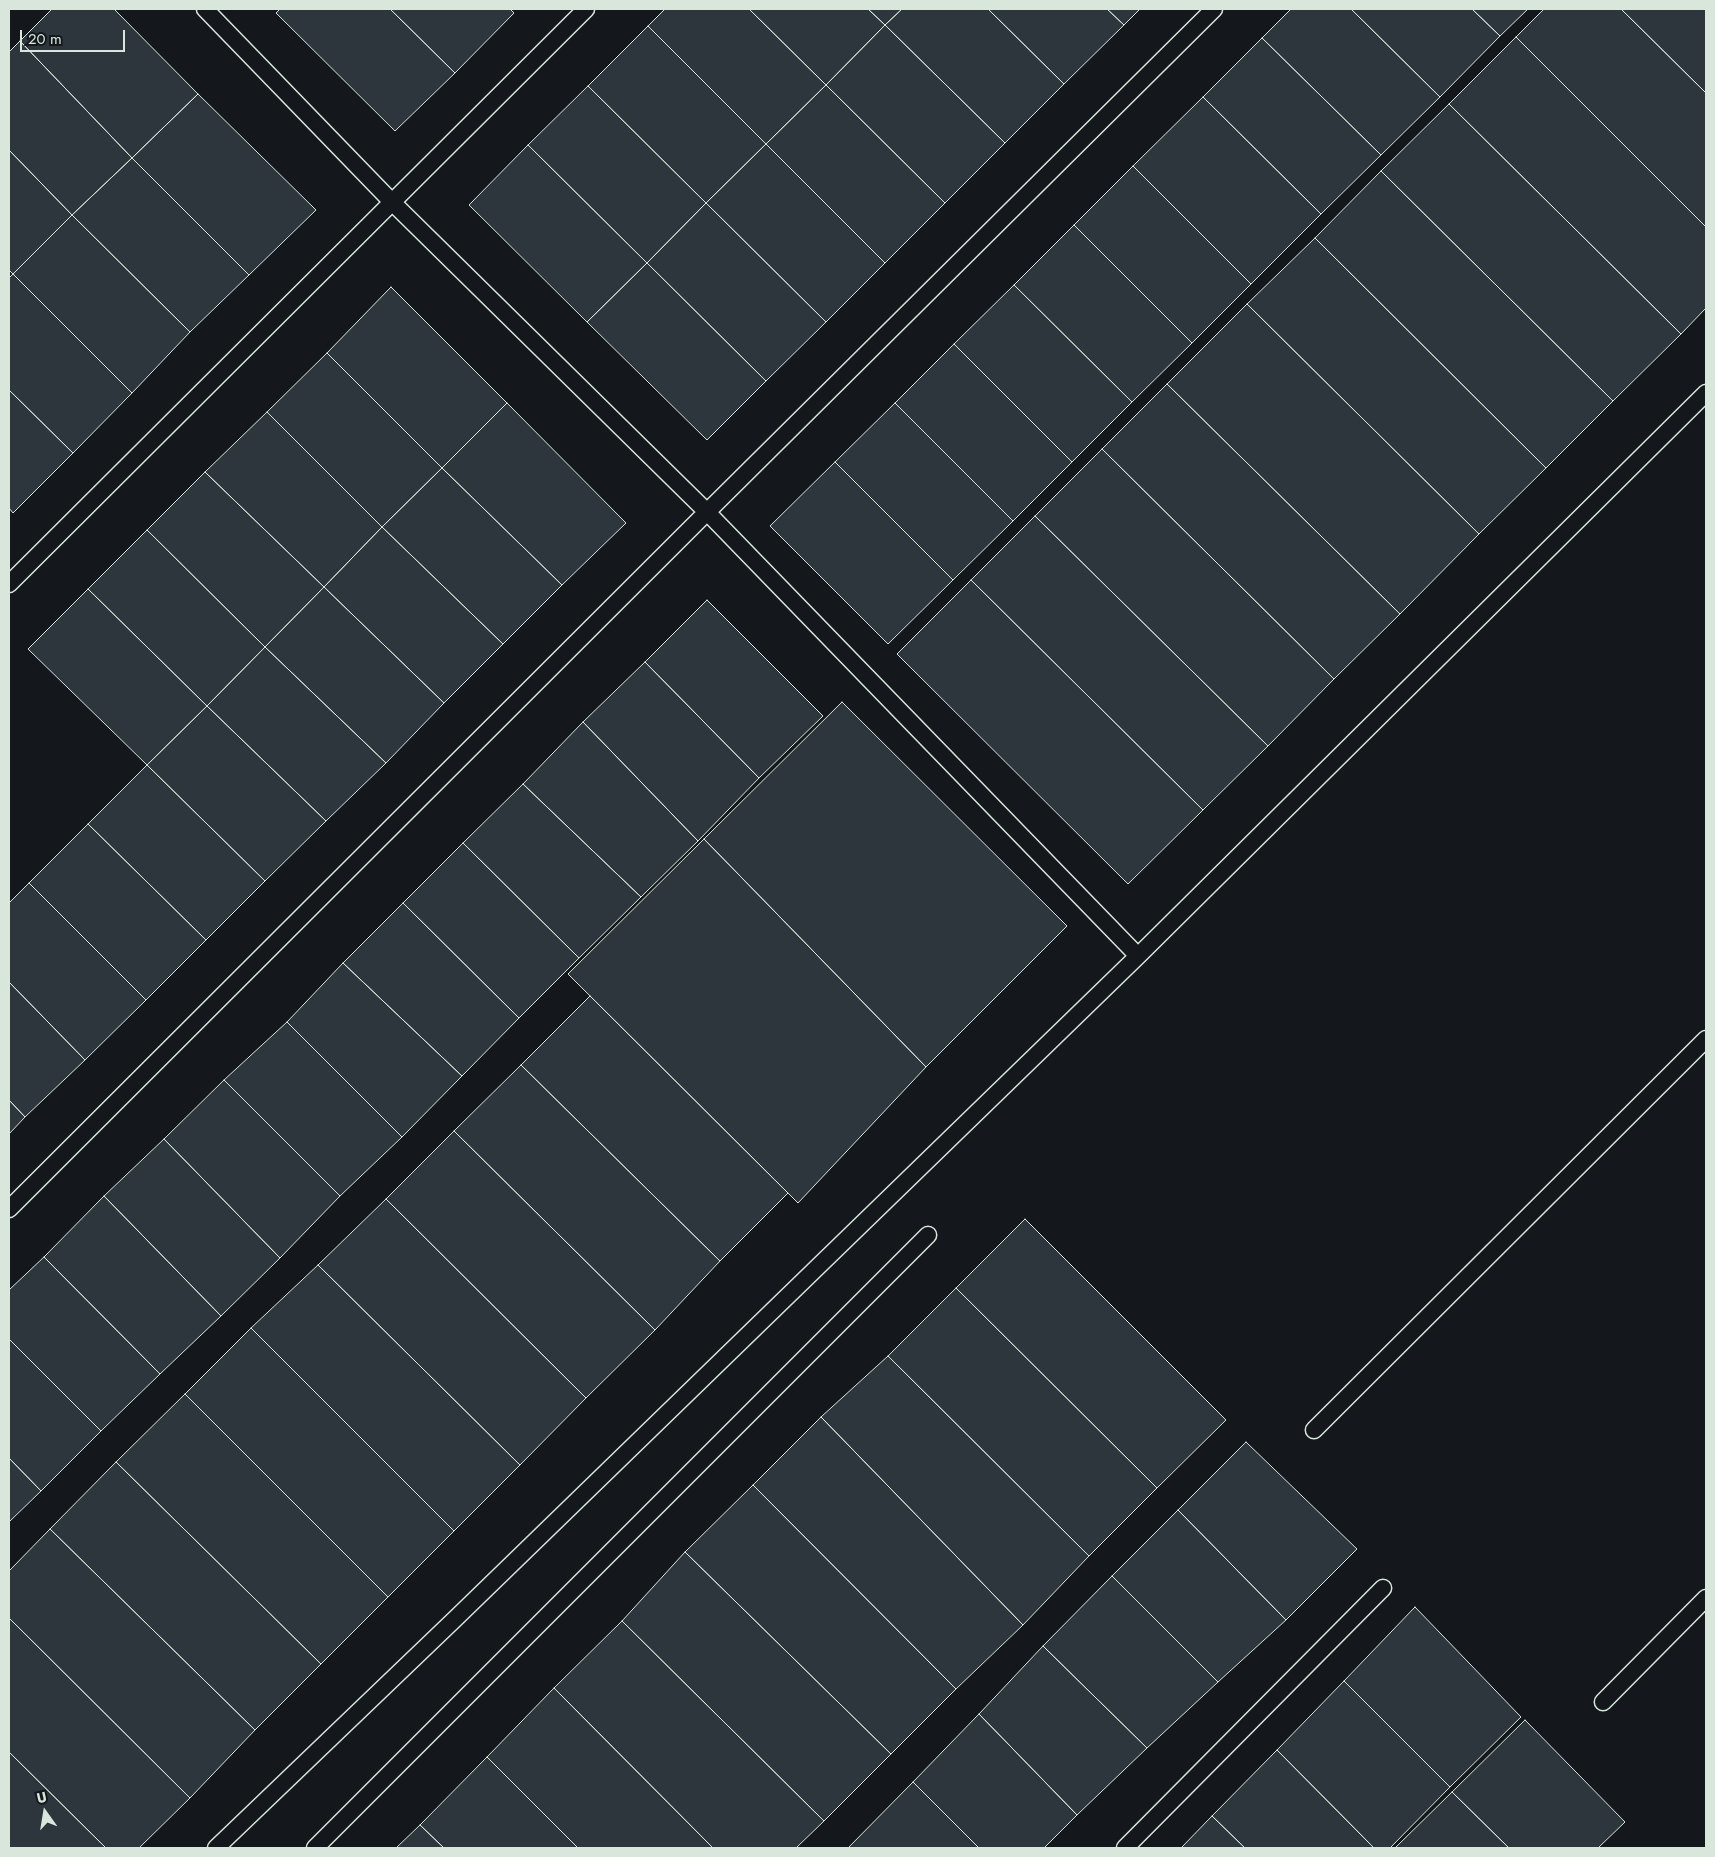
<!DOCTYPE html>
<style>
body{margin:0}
#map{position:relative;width:1715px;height:1857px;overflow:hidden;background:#14181c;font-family:Jost,sans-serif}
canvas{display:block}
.frame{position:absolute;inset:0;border:10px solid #d8e6dc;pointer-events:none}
.north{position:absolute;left:20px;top:1787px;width:50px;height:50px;-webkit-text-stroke:4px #14181c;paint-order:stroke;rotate:347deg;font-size:14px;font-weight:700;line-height:20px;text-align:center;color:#d8e6dc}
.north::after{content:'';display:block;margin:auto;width:18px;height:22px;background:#d8e6dc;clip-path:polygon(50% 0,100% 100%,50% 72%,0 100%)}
.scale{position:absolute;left:20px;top:30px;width:105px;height:22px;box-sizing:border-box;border:2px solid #d8e6dc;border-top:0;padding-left:6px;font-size:15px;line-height:18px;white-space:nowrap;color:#d8e6dc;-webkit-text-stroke:4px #14181c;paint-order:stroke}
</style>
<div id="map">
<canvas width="1715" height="1857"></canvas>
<div class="frame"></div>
<div class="north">U</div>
<div class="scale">20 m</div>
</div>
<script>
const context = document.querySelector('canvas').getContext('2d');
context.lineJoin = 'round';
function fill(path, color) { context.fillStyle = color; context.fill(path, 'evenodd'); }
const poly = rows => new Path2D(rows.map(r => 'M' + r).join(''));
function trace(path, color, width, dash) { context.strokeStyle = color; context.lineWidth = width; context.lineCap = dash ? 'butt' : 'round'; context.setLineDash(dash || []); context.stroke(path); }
const building = poly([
 [52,9,114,9,198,94,132,158,20,41,52,9],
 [280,9,390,9,455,73,395,131,276,13,280,9],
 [390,9,510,9,514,13,455,73,390,9],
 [665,9,749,9,826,85,766,144,648,26,665,9],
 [749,9,868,9,885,25,826,85,749,9],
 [868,9,902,9,885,25,868,9],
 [902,9,988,9,1064,84,1005,143,885,25,902,9],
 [988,9,1107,9,1124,25,1064,84,988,9],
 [1107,9,1140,9,1124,25,1107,9],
 [1291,9,1351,9,1440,97,1381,155,1262,38,1291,9],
 [1351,9,1472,9,1500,36,1440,97,1351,9],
 [1472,9,1528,9,1500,36,1472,9],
 [1544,9,1621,9,1706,93,1706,227,1516,37,1544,9],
 [1621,9,1706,9,1706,93,1621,9],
 [885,25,1005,143,945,203,826,85,885,25],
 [648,26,766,144,706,203,588,86,648,26],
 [1516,37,1706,227,1706,308,1681,334,1449,104,1516,37],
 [1262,38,1381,155,1321,214,1203,97,1262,38],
 [20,41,132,158,72,215,9,150,9,52,20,41],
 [826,85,945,203,885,263,766,144,826,85],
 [588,86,706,203,647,263,528,145,588,86],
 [198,94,316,210,249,275,132,158,198,94],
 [1203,97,1321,214,1251,284,1133,166,1203,97],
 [1449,104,1681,334,1613,401,1381,171,1449,104],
 [766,144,885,263,826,322,706,203,766,144],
 [528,145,647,263,587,322,469,205,528,145],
 [9,150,72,215,13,274,9,270,9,150],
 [132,158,249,275,190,332,72,215,132,158],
 [1133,166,1251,284,1192,343,1074,225,1133,166],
 [1381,171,1613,401,1546,468,1315,238,1381,171],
 [706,203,826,322,766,381,647,263,706,203],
 [72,215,190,332,132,393,13,274,72,215],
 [1074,225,1192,343,1132,402,1014,285,1074,225],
 [1315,238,1546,468,1479,534,1247,304,1315,238],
 [647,263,766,381,707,440,587,322,647,263],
 [13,274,132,393,73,453,9,390,9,278,13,274],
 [1014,285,1132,402,1072,462,954,344,1014,285],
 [391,287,507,403,442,468,327,353,391,287],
 [1247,304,1479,534,1400,614,1167,384,1247,304],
 [954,344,1072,462,1013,521,895,403,954,344],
 [327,353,442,468,382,527,267,412,327,353],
 [1167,384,1400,614,1334,679,1102,449,1167,384],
 [9,390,73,453,13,513,9,508,9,390],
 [507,403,626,523,562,585,442,468,507,403],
 [895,403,1013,521,953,580,835,462,895,403],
 [267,412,382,527,324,587,205,472,267,412],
 [1102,449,1334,679,1268,746,1035,516,1102,449],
 [835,462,953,580,888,644,770,526,835,462],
 [442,468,562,585,503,644,382,527,442,468],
 [205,472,324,587,265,647,147,530,205,472],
 [1035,516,1268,746,1203,810,971,580,1035,516],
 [382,527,503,644,444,703,324,587,382,527],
 [147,530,265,647,207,706,88,589,147,530],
 [971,580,1203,810,1128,884,897,654,971,580],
 [324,587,444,703,386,763,265,647,324,587],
 [88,589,207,706,147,765,28,649,88,589],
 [707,600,823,716,759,778,645,662,707,600],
 [265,647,386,763,326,821,207,706,265,647],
 [645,662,759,778,698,841,583,722,645,662],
 [842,702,1067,926,926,1067,704,839,842,702],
 [207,706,326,821,265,881,147,765,207,706],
 [583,722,698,841,641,897,523,784,583,722],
 [147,765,265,881,206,940,88,824,147,765],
 [523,784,641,897,579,958,463,843,523,784],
 [88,824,206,940,146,1000,29,883,88,824],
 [704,839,926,1067,798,1203,568,974,704,839],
 [463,843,579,958,519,1018,403,903,463,843],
 [29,883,146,1000,85,1060,9,982,9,903,29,883],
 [403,903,519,1018,462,1076,343,963,403,903],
 [343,963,462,1076,402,1137,287,1022,343,963],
 [9,982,85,1060,25,1117,9,1100,9,982],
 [590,996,788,1193,720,1261,521,1065,590,996],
 [287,1022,402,1137,340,1196,224,1080,287,1022],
 [521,1065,720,1261,655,1330,454,1131,521,1065],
 [224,1080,340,1196,280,1258,164,1139,224,1080],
 [9,1100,25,1117,9,1134,9,1100],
 [454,1131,655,1330,586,1398,386,1199,454,1131],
 [164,1139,280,1258,221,1316,104,1196,164,1139],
 [104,1196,221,1316,160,1374,44,1257,104,1196],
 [386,1199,586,1398,520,1465,318,1265,386,1199],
 [1025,1219,1226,1420,1157,1488,956,1288,1025,1219],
 [44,1257,160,1374,101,1431,9,1339,9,1290,44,1257],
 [318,1265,520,1465,454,1531,251,1328,318,1265],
 [956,1288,1157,1488,1089,1556,888,1356,956,1288],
 [251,1328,454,1531,388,1597,185,1394,251,1328],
 [9,1339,101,1431,41,1491,9,1458,9,1339],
 [888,1356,1089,1556,1023,1625,821,1417,888,1356],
 [185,1394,388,1597,321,1664,116,1462,185,1394],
 [821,1417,1023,1625,956,1689,753,1485,821,1417],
 [1246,1442,1357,1549,1286,1620,1178,1510,1246,1442],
 [9,1458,41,1491,9,1522,9,1458],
 [116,1462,321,1664,255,1730,50,1529,116,1462],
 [753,1485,956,1689,891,1754,685,1552,753,1485],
 [1178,1510,1286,1620,1218,1682,1112,1576,1178,1510],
 [50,1529,255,1730,190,1798,9,1618,9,1571,50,1529],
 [685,1552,891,1754,824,1821,622,1621,685,1552],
 [1112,1576,1218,1682,1147,1748,1043,1646,1112,1576],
 [1415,1607,1521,1717,1450,1787,1344,1681,1415,1607],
 [9,1618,190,1798,139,1848,106,1848,9,1752,9,1618],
 [622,1621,824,1821,796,1848,713,1848,554,1688,622,1621],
 [1043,1646,1147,1748,1077,1815,979,1714,1043,1646],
 [1344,1681,1450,1787,1390,1848,1374,1848,1277,1750,1344,1681],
 [554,1688,713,1848,578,1848,487,1757,554,1688],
 [979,1714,1077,1815,1044,1848,979,1848,913,1782,979,1714],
 [1525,1720,1625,1822,1598,1848,1509,1848,1452,1792,1525,1720],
 [1277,1750,1374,1848,1245,1848,1212,1816,1277,1750],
 [9,1752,106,1848,9,1848,9,1752],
 [487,1757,578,1848,444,1848,420,1825,487,1757],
 [913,1782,979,1848,848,1848,913,1782],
 [1452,1792,1509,1848,1395,1848,1452,1792],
 [1212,1816,1245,1848,1181,1848,1212,1816],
 [420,1825,444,1848,396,1848,420,1825]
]);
const lane = poly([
 [205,9,392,202,707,512,1138,956],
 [9,584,586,9],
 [9,1209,707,512,1214,9],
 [1314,1430,1706,1039],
 [1603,1702,1706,1598],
 [216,1848,456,1618,1138,956,1706,393],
 [315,1848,928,1235],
 [1125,1848,1383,1588]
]);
fill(building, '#2c363c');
trace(building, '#d8e6dc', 1);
trace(lane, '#d8e6dc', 19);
trace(lane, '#14181c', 16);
</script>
